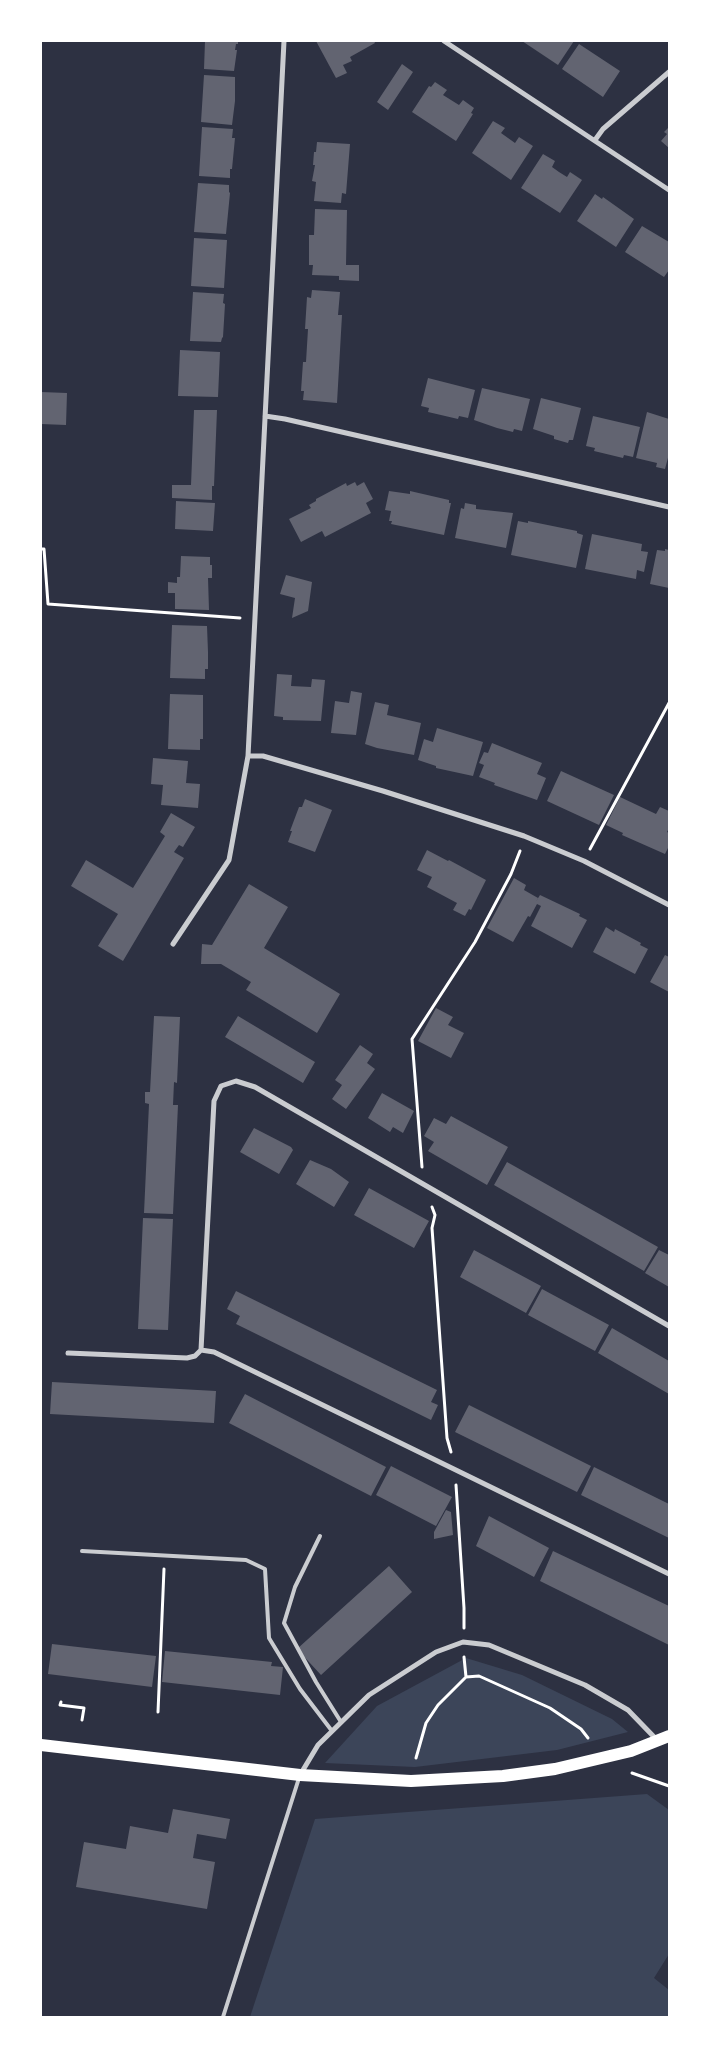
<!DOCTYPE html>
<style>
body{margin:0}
#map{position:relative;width:710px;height:2058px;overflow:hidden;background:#2d3142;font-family:Raleway,sans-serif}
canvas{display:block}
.frame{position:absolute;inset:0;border:42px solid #fff;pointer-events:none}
</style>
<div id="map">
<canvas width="710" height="2058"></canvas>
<div class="frame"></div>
</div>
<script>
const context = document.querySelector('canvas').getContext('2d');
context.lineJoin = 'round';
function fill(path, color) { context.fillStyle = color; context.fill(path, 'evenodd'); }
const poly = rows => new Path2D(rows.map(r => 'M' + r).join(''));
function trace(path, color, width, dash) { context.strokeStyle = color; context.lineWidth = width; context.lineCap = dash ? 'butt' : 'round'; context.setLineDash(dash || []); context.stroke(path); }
const green = poly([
 [466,1658,522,1675,612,1719,628,1732,557,1750,415,1767,325,1763,377,1706],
 [647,1794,669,1810,669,1954,654,1978,669,1990,669,2017,250,2017,315,1819]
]);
const building = poly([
 [205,41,238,41,238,44,236,44,235,50,237,50,234,71,204,69],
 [316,41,374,41,375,43,350,57,352,61,343,65,347,73,336,78],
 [522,41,574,41,558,65],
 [579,44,620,71,603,97,562,69],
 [402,64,413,72,388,110,377,102],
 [204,75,235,77,235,101,232,125,201,122],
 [435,82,447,90,443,95,459,105,463,100,474,108,471,113,473,114,456,141,412,112,429,86,431,87],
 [493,121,505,128,501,133,515,143,519,137,533,146,511,180,472,153],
 [202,127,233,129,232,138,235,138,232,169,230,169,230,178,199,176],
 [669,127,669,148,661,141,667,134,664,132],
 [317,142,350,144,346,194,342,193,341,203,314,201,316,182,312,181,315,165,313,165,314,152,316,152],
 [543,154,555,161,552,167,559,172,567,177,570,172,582,180,560,213,521,188],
 [198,183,229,185,229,192,230,193,226,234,194,232],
 [595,194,602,199,603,197,634,219,616,247,577,221],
 [315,209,347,210,346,265,359,265,359,281,339,280,339,276,312,275,313,265,309,265,309,235,314,235],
 [642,226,669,242,669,270,664,277,625,252],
 [194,238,227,240,224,288,191,286],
 [312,290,340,292,338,315,342,315,337,403,303,400,304,391,301,391,303,362,306,362,308,329,305,329,307,297,311,298],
 [193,292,224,294,223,303,225,304,223,337,222,338,221,342,190,341],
 [180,350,220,352,218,397,178,396],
 [428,378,475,390,468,418,459,416,458,419,428,412,429,408,421,406],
 [482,388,530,399,522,431,514,429,513,432,497,428,474,420],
 [41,392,67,393,66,425,41,424],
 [541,398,581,408,573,440,569,440,568,443,554,439,554,436,533,429],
 [194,410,217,410,214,486,212,486,212,500,172,498,172,485,191,485],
 [647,412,669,419,669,454,665,469,656,467,657,463,636,458],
 [593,416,640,427,633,457,624,455,623,458,594,451,595,448,586,446],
 [355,482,357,486,364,482,373,499,366,503,371,513,325,537,322,531,301,542,289,519,311,508,309,505,316,501,316,499,346,483,347,486],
 [389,491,410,494,410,491,449,500,449,503,451,503,444,535,391,524,392,521,389,521,391,511,385,510],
 [176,501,215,503,213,531,175,529],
 [465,503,476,505,476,509,513,513,506,548,455,538,461,508,464,509],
 [518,521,528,523,528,521,577,531,577,533,583,535,576,568,511,555],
 [592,534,642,544,641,551,648,552,644,572,637,570,636,579,585,569],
 [665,549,669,550,669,588,650,584,657,550,665,551],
 [181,556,210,557,210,565,212,565,212,578,208,578,209,610,175,609,175,593,168,593,168,582,177,583,177,577,180,577],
 [286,575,312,582,308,611,292,618,295,598,280,594],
 [172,625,207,626,208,652,208,669,205,669,205,679,170,678],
 [277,674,292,675,291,686,311,687,312,679,325,680,321,721,283,720,283,717,274,716],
 [351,691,362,693,356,735,331,733,335,701,349,703],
 [170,694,203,695,203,739,200,739,200,750,168,749],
 [375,702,389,705,387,715,421,723,414,755,377,748,365,744],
 [437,728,483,742,473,776,436,768,436,766,418,760,424,739,433,742],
 [492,743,542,763,537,774,546,778,537,800,494,785,495,783,479,777,484,765,479,763,484,752,488,753],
 [153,758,188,761,186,783,200,784,198,808,161,805,163,785,151,784],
 [561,771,614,795,599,825,547,801],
 [620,797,656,814,660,807,669,811,669,828,667,832,669,833,669,846,665,854,622,835,623,833,606,825],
 [305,799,332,810,315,852,288,842,292,831,290,831,299,807,302,807],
 [171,813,195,827,183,847,179,845,174,852,184,858,123,961,98,946,118,914,71,886,86,860,133,888,165,836,160,832],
 [427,850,448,861,449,860,486,880,471,910,469,909,465,916,453,910,457,903,427,887,432,877,417,870],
 [514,878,526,885,524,890,538,898,535,903,540,895,580,914,579,916,587,920,572,948,531,926,541,906,537,904,530,917,528,916,513,942,487,928],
 [249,884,288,907,264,948,340,994,317,1033,246,990,251,982,221,964,201,964,202,944,212,945],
 [606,927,614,932,615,929,641,943,640,945,648,949,635,974,593,952],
 [665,955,669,957,669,992,650,982],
 [436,1008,453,1017,448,1025,464,1033,451,1058,418,1041],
 [154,1016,180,1017,177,1083,174,1082,173,1105,178,1105,173,1214,144,1213,149,1104,145,1103,145,1092,150,1092],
 [238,1016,315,1062,303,1083,225,1037],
 [360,1045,373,1054,367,1063,375,1069,346,1109,332,1099,342,1085,335,1080],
 [382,1093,414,1111,403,1133,393,1127,390,1132,368,1118],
 [451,1116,508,1147,487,1185,428,1151,434,1142,424,1136,434,1118,446,1124],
 [254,1128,291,1147,293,1150,279,1174,240,1152],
 [310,1160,331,1169,349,1182,334,1207,296,1184],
 [507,1162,658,1247,644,1271,494,1185],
 [369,1188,429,1221,414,1248,354,1215],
 [143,1218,173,1219,168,1330,138,1329],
 [474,1250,541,1286,526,1313,460,1277],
 [659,1250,669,1255,669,1287,645,1273],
 [542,1289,609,1325,595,1351,528,1315],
 [236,1291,437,1390,431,1402,438,1405,431,1420,236,1324,240,1316,227,1309],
 [612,1328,669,1361,669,1394,598,1353],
 [52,1382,216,1391,214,1423,50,1414],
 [245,1394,386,1467,371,1496,229,1423],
 [469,1405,591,1466,577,1492,455,1432],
 [391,1466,452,1497,436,1526,376,1495],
 [594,1467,669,1504,669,1538,581,1495],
 [446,1510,451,1512,453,1535,434,1539,434,1532],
 [489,1516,549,1548,534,1577,476,1546],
 [553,1551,669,1606,669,1645,540,1581],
 [389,1566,412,1592,321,1675,297,1649],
 [52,1644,156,1656,152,1687,48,1674],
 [165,1651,272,1662,271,1666,283,1667,280,1695,162,1682],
 [173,1809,230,1819,226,1839,197,1834,193,1858,215,1862,207,1909,76,1887,84,1842,126,1849,130,1826,168,1833]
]);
const path = poly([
 [41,549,44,549,48,604,240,618],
 [590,849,669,703],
 [422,1167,412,1039,475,942,511,874,520,851],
 [432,1207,435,1215,432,1228,447,1438,451,1452],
 [456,1485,464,1608,464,1628],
 [466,1677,479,1676,550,1708,581,1729,588,1738],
 [61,1702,60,1705,84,1708,82,1720],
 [158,1712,164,1569],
 [416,1758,426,1723,438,1705,466,1677,464,1657],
 [632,1773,669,1786]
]);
const service = poly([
 [320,1536,295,1587,284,1623,316,1682,341,1722],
 [82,1551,246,1560,265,1569,269,1638,300,1689,332,1731],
 [223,2017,299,1778]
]);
const minor = poly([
 [444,41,669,190],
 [595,140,603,129,669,72],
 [265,416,285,419,669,507],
 [248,756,263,756,383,791,524,836,584,861,669,905],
 [173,944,229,860,248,756,284,41],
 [201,1350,214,1352,669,1574],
 [68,1353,187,1358,195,1356,201,1350,214,1101,221,1086,236,1081,255,1087,669,1326],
 [300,1775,318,1745,369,1695,436,1652,463,1642,489,1645,585,1685,628,1710,657,1740]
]);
const primary = poly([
 [41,1745,300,1775,411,1781,503,1776,555,1769,631,1751,669,1736]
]);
fill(green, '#3c4559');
fill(building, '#626471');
trace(path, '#fff', 3);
trace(service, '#caccd0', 4);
trace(minor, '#caccd0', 5);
trace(primary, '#fff', 12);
</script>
